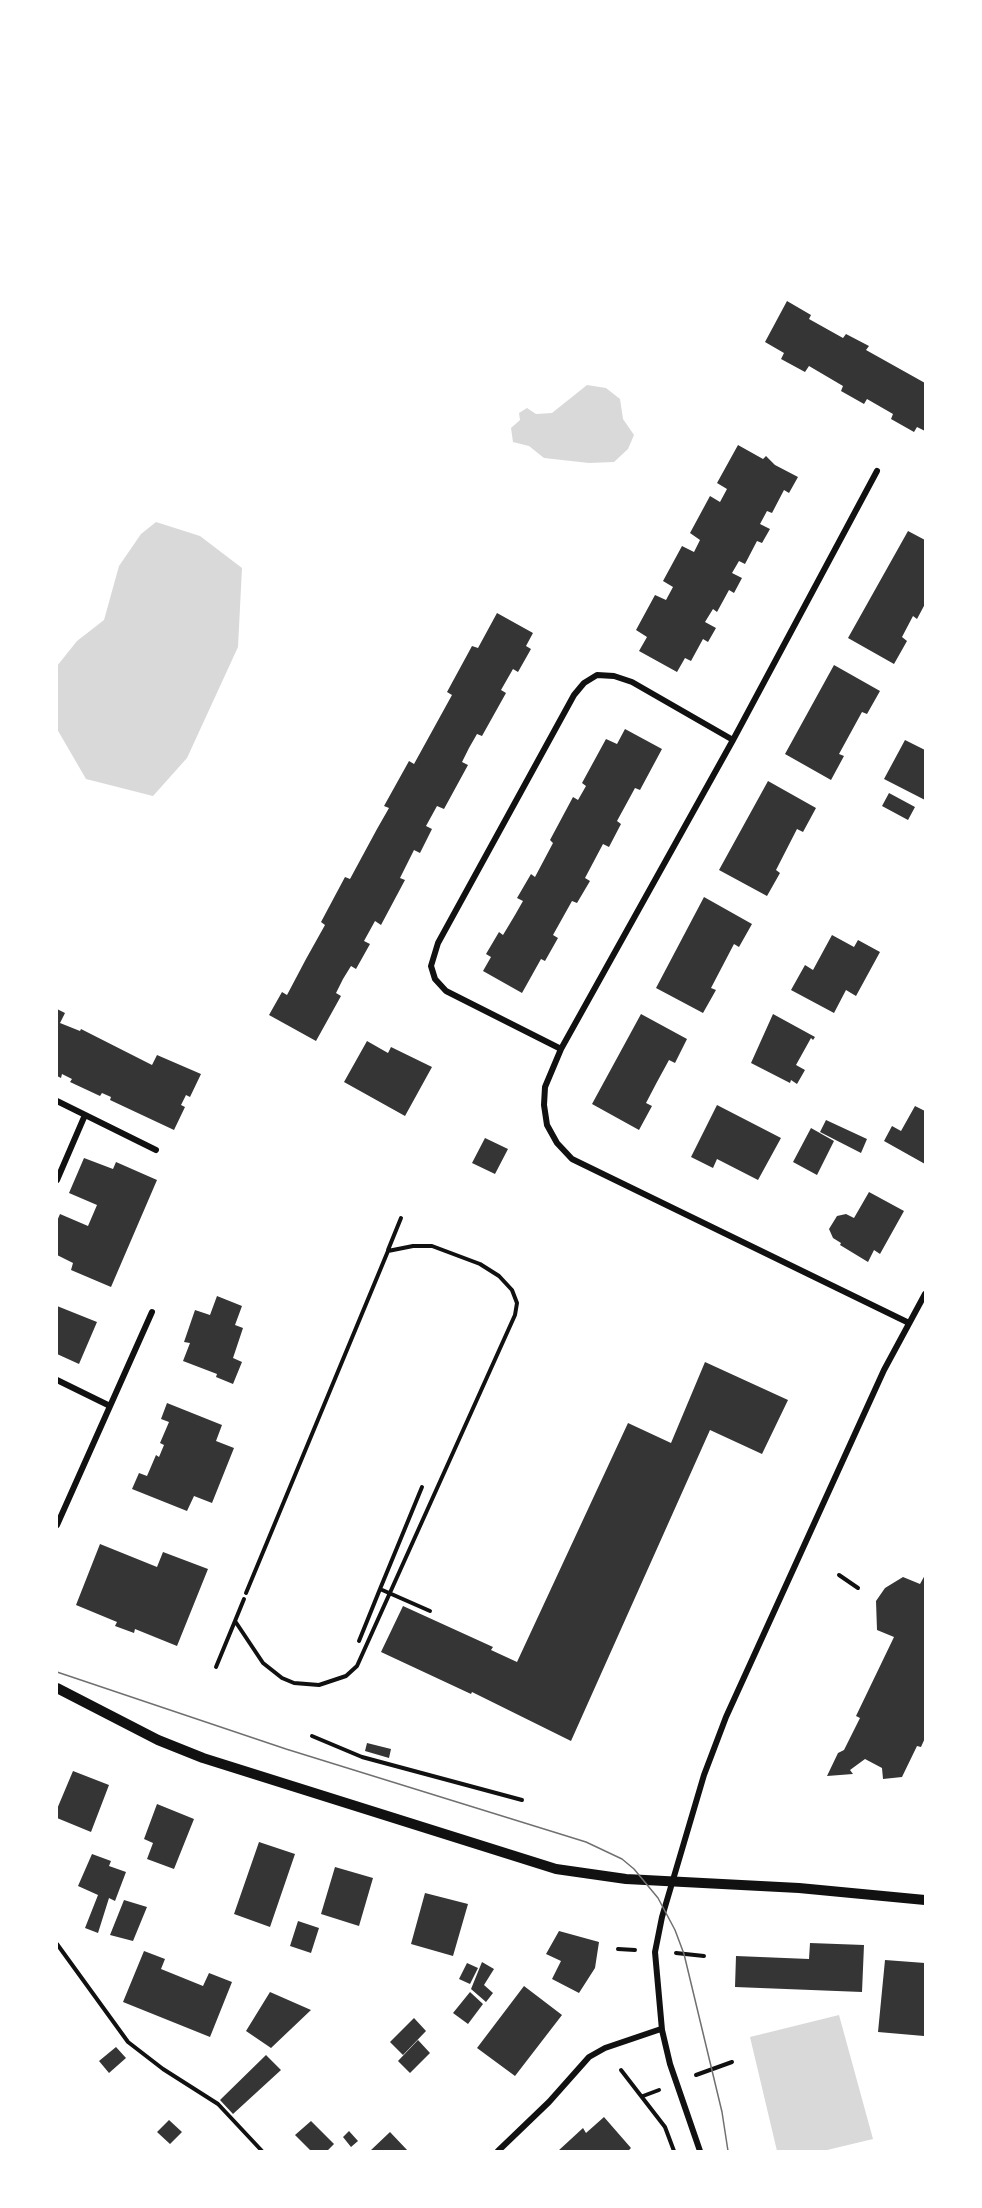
<!DOCTYPE html>
<style>
body{margin:0}
#map{position:relative;width:982px;height:2208px;overflow:hidden;background:#fff;font-family:Overpass,sans-serif}
canvas{display:block}
.frame{position:absolute;inset:0;border:58px solid #fff;pointer-events:none}
</style>
<div id="map">
<canvas width="982" height="2208"></canvas>
<div class="frame"></div>
</div>
<script>
const context = document.querySelector('canvas').getContext('2d');
context.lineJoin = 'round';
function fill(path, color) { context.fillStyle = color; context.fill(path, 'evenodd'); }
const poly = rows => new Path2D(rows.map(r => 'M' + r).join(''));
function trace(path, color, width, dash) { context.strokeStyle = color; context.lineWidth = width; context.lineCap = dash ? 'butt' : 'round'; context.setLineDash(dash || []); context.stroke(path); }
const water = poly([
 [587,385,606,388,620,399,623,419,634,435,628,449,614,462,589,463,544,458,529,446,513,442,511,428,520,420,519,413,527,408,536,414,552,413],
 [156,522,200,536,242,568,238,647,187,758,153,796,86,779,57,729,57,666,77,641,104,620,119,566,141,534],
 [839,2015,873,2139,823,2151,777,2151,750,2037]
]);
const building = poly([
 [787,301,811,315,809,319,843,338,846,334,869,346,866,350,925,383,925,431,917,427,914,432,891,419,893,414,867,399,864,404,841,391,843,386,809,366,805,372,781,359,784,353,765,342],
 [738,445,763,459,766,456,775,465,798,477,789,493,784,490,772,513,767,511,760,524,770,529,762,543,757,541,745,564,739,561,732,573,742,578,734,593,729,590,717,612,713,609,705,622,716,628,708,642,703,639,691,661,685,658,677,672,639,651,647,637,636,630,655,595,666,600,673,587,663,581,682,546,694,552,700,540,690,533,710,496,720,502,727,489,717,483],
 [908,531,925,540,925,604,917,619,913,616,902,637,907,641,894,664,848,638],
 [497,613,533,633,526,646,531,649,518,672,513,669,501,690,506,693,482,736,477,734,469,748,462,762,468,765,444,809,437,806,426,826,432,829,420,853,414,850,400,878,405,880,381,925,375,921,364,941,370,944,356,969,351,966,343,979,336,993,341,996,316,1041,269,1015,282,992,287,995,306,959,325,925,321,922,345,877,350,879,377,829,389,808,384,806,409,761,414,764,452,695,447,692,472,646,478,648],
 [834,665,880,691,867,714,862,712,839,754,844,756,831,780,785,754],
 [625,729,662,749,640,790,635,788,617,821,621,824,609,847,603,844,585,878,590,881,577,903,572,901,553,935,558,938,545,961,541,959,522,993,483,971,491,957,486,954,499,932,503,935,515,915,523,901,517,898,531,874,535,877,553,843,550,840,573,797,578,800,586,786,582,783,606,739,617,744],
 [905,740,925,750,925,800,884,779],
 [768,781,816,808,803,832,797,829,776,870,780,873,767,896,719,870],
 [889,793,915,807,908,820,882,806],
 [704,897,752,924,739,947,734,944,711,988,716,990,703,1013,656,988],
 [832,935,854,947,858,940,880,952,856,996,846,990,834,1013,791,990,805,965,813,970],
 [57,1009,65,1013,60,1023,80,1031,81,1029,152,1065,157,1055,201,1074,190,1097,186,1095,181,1105,185,1107,174,1130,110,1100,111,1097,102,1093,100,1096,70,1082,72,1079,62,1074,61,1078,57,1076],
 [641,1014,687,1039,675,1063,669,1060,657,1082,646,1103,652,1106,639,1130,592,1104],
 [773,1014,815,1037,813,1040,811,1038,796,1065,805,1070,797,1084,791,1080,790,1083,751,1063],
 [367,1041,388,1053,391,1047,432,1067,405,1116,344,1082],
 [717,1105,781,1138,758,1180,717,1159,713,1168,691,1157],
 [915,1106,925,1111,925,1164,884,1141,892,1126,901,1131],
 [826,1120,867,1139,861,1153,820,1132],
 [811,1128,834,1141,817,1175,793,1162],
 [485,1138,508,1149,495,1174,472,1163],
 [84,1158,113,1169,116,1162,157,1180,111,1287,71,1270,73,1263,57,1255,57,1221,60,1214,88,1226,97,1205,69,1193],
 [869,1192,904,1211,880,1254,874,1250,868,1262,840,1245,841,1243,833,1238,829,1229,837,1216,846,1214,854,1218],
 [217,1296,242,1306,235,1325,243,1328,233,1358,242,1362,233,1384,216,1377,217,1374,183,1361,190,1343,184,1342,195,1310,210,1315],
 [57,1306,97,1322,79,1364,57,1354],
 [705,1362,788,1400,762,1454,710,1430,571,1741,472,1692,471,1694,381,1652,403,1606,493,1647,491,1650,517,1662,628,1423,671,1443],
 [167,1403,222,1425,216,1441,234,1448,212,1503,194,1496,187,1511,132,1489,139,1473,147,1476,156,1455,159,1457,164,1445,160,1443,169,1422,161,1419],
 [100,1544,157,1567,163,1552,208,1569,177,1646,135,1629,134,1633,115,1626,117,1622,76,1605],
 [925,1575,925,1738,921,1747,917,1746,902,1777,883,1779,882,1768,865,1759,850,1770,853,1774,827,1776,838,1753,844,1750,860,1718,856,1716,894,1637,877,1630,876,1601,885,1588,903,1577,920,1584],
 [367,1743,391,1749,389,1758,365,1751],
 [73,1771,109,1785,91,1832,57,1818,57,1809],
 [157,1804,194,1819,174,1869,147,1859,153,1843,144,1839],
 [259,1842,295,1854,270,1927,234,1914],
 [92,1854,111,1861,109,1866,126,1872,115,1901,109,1898,98,1933,85,1928,98,1895,78,1886],
 [335,1867,373,1878,359,1926,321,1914],
 [425,1893,468,1904,453,1956,411,1944],
 [124,1900,147,1907,133,1941,110,1935],
 [298,1921,319,1928,311,1953,290,1946],
 [559,1931,599,1942,595,1968,579,1993,552,1979,561,1961,546,1954],
 [810,1943,864,1945,862,1992,735,1987,736,1956,809,1959],
 [144,1951,165,1959,161,1969,203,1986,209,1973,232,1982,210,2037,123,2002],
 [885,1960,925,1963,924,2036,878,2032],
 [482,1962,494,1969,484,1985,493,1993,486,2002,471,1989],
 [467,1963,478,1968,470,1984,459,1979],
 [524,1986,562,2015,515,2076,477,2048],
 [270,1992,311,2010,271,2048,246,2031],
 [470,1992,483,2004,468,2024,453,2013],
 [414,2018,426,2031,403,2055,390,2042],
 [418,2040,430,2053,410,2073,398,2061],
 [116,2047,126,2058,109,2073,99,2061],
 [266,2055,281,2070,233,2114,220,2100],
 [604,2117,631,2148,628,2151,558,2151,583,2128,586,2133],
 [169,2120,182,2132,170,2144,157,2132],
 [311,2121,334,2144,327,2151,311,2151,295,2135],
 [349,2131,358,2141,351,2147,343,2137],
 [390,2132,408,2151,370,2151]
]);
const path = poly([
 [388,1250,401,1218],
 [422,1487,380,1589,430,1611],
 [839,1575,858,1588],
 [244,1599,235,1621,263,1663,282,1678,294,1683,319,1685,346,1676,357,1666,515,1315,517,1303,512,1290,499,1276,480,1264,432,1246,413,1246,388,1251,246,1593],
 [359,1641,380,1589],
 [216,1667,235,1621],
 [312,1736,362,1757,522,1800],
 [57,1944,128,2042,163,2069,218,2104,262,2151],
 [618,1949,635,1950],
 [676,1953,704,1956],
 [621,2070,665,2127,674,2151],
 [696,2075,732,2062],
 [643,2096,659,2090]
]);
const minor = poly([
 [877,471,733,740,561,1049,545,1087,544,1105,547,1125,557,1143,572,1159,909,1323],
 [561,1049,446,991,435,979,431,966,438,943,574,695,584,683,597,675,614,676,632,682,733,740],
 [57,1101,156,1150],
 [57,1180,85,1115],
 [57,1380,110,1406],
 [57,1525,152,1312],
 [498,2151,549,2102,589,2057,605,2048,661,2029],
 [700,2151,670,2064,662,2030,655,1952,662,1917,704,1775,726,1717,884,1370,925,1294]
]);
const tertiary = poly([
 [57,1688,158,1740,203,1758,556,1869,626,1879,799,1888,925,1900]
]);
const tram = poly([
 [57,1672,286,1749,586,1842,622,1859,634,1869,658,1898,675,1930,684,1954,722,2112,728,2151]
]);
fill(water, '#d9d9d9');
fill(building, '#353535');
trace(path, '#111', 4);
trace(minor, '#111', 6);
trace(tertiary, '#111', 10);
trace(tram, '#707070', 1.5);
</script>
